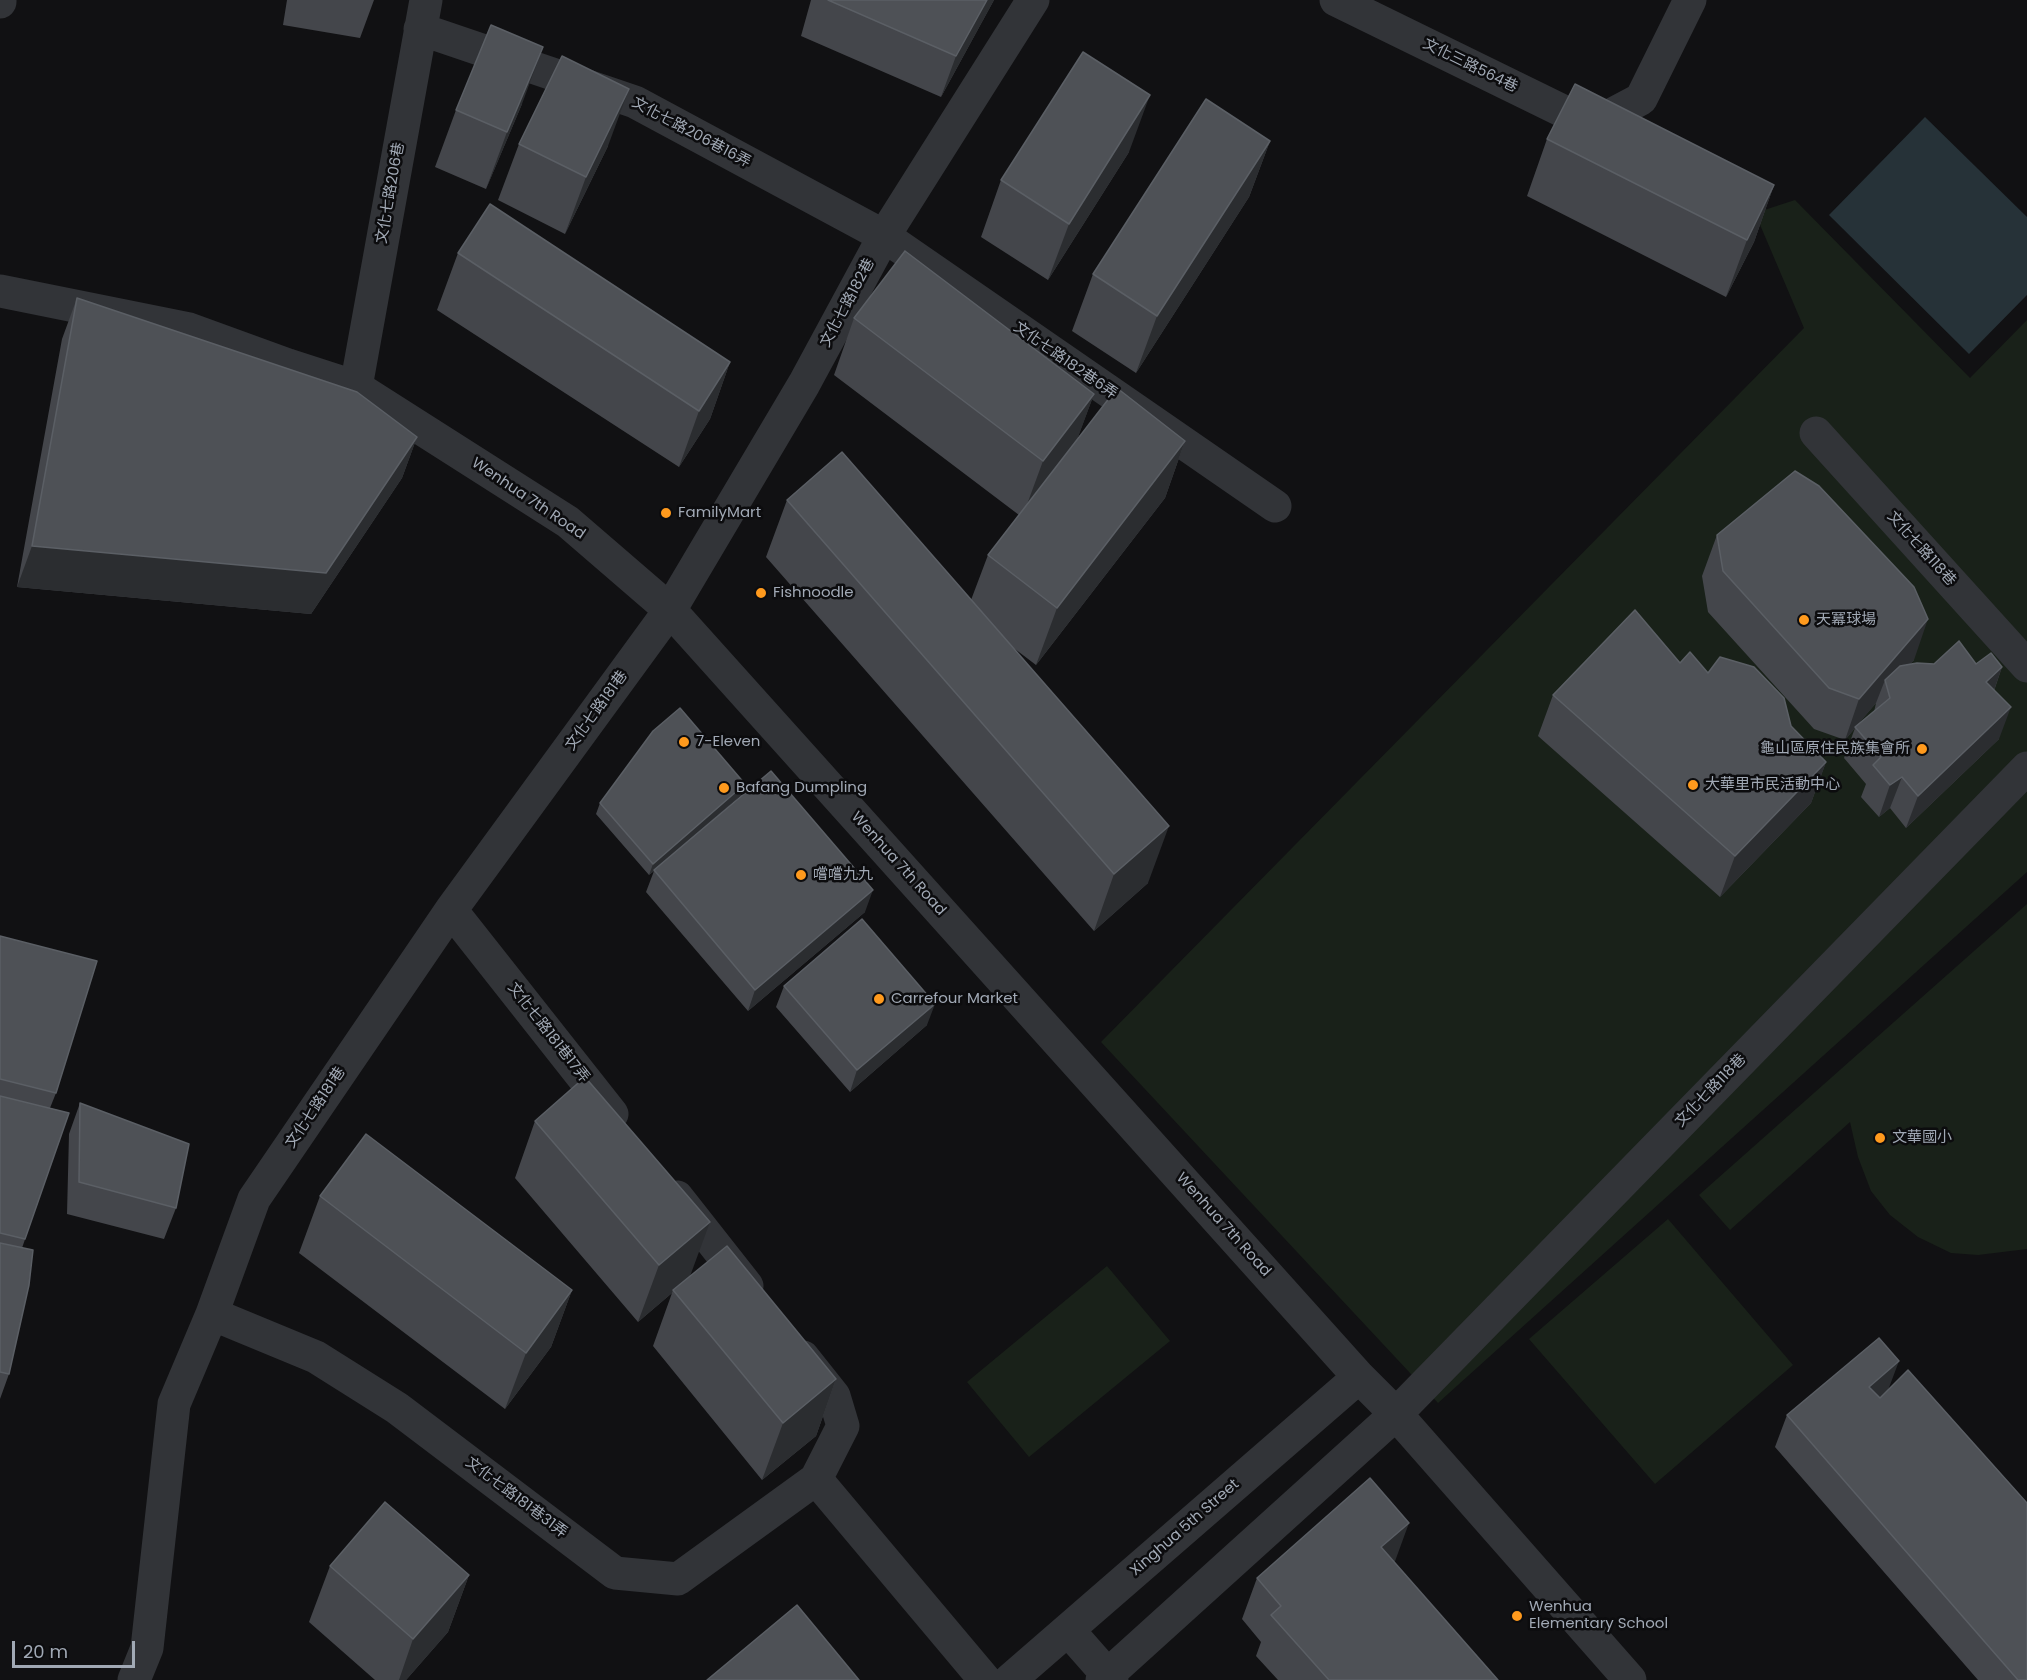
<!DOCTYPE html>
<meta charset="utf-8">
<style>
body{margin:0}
#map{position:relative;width:2027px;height:1680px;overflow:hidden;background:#111113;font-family:Poppins,sans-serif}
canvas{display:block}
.scale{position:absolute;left:12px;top:1641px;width:123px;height:27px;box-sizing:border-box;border:3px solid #a1a9b5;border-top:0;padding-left:8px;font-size:18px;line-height:21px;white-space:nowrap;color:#a1a9b5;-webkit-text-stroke:4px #0c0c0e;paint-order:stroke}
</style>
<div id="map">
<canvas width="2027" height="1680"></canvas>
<div class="scale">20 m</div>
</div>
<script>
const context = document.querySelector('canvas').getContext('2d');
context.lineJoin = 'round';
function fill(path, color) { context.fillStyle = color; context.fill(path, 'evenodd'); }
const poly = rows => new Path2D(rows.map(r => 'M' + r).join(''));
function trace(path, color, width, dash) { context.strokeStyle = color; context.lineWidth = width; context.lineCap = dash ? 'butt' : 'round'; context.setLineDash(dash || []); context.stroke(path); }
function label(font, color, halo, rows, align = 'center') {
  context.font = font + ' Poppins,"Noto Sans TC",sans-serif'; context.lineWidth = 5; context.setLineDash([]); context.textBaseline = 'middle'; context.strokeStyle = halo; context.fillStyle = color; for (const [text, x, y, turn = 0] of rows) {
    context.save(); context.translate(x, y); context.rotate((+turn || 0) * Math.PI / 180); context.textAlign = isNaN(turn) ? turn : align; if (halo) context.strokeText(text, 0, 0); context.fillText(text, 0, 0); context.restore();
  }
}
const green = poly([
 [1795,200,1970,378,2027,320,2027,872,1438,1403,1101,1042,1804,328,1755,213],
 [2027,904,2027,1249,1978,1255,1951,1253,1918,1237,1890,1215,1871,1191,1858,1157,1850,1122,1730,1230,1699,1195],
 [1668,1219,1793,1365,1655,1484,1529,1339],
 [1107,1266,1170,1341,1029,1457,967,1382]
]);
const water = poly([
 [1925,117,2027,217,2027,295,1969,354,1829,215]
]);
const minor = poly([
 [1336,0,1569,114,1607,117,1641,99,1690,0],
 [420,29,635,102,884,236,1275,506],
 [0,291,189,329,288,365,356,387,568,522,670,610,1359,1377,1396,1414,1630,1680],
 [356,387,426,0],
 [1816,433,2027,666],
 [451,910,612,1114],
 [677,1197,747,1286],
 [212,1314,316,1357,397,1408,615,1573,678,1579,816,1479,843,1426,834,1396,803,1357],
 [816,1479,985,1680],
 [1068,1630,1112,1680],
 [134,1680,147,1648,174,1404,212,1314,254,1199,451,910,670,610,804,384,884,236,1033,0],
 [1010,1680,1359,1377],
 [1102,1680,1396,1414,2027,768]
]);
const tertiary = poly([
 [0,2,0,0]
]);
const wall = poly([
 [287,0,374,0,360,38,283,25],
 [811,0,994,0,941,97,801,36],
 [522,104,486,189,435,167,456,110],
 [1547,139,1774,185,1754,242,1726,297,1527,196],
 [1270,141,1249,197,1136,373,1072,331,1093,274],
 [519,144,608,146,565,234,498,200],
 [1129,152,1048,280,981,237,1001,180],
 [458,253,730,362,710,419,679,467,437,310],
 [77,298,417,437,402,478,311,614,17,587,62,339],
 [854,318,1094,394,1077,439,1185,441,1165,498,1036,665,1011,646,1148,883,1094,931,766,557,787,500,971,600,988,555,1019,515,834,375],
 [1717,535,1914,660,1910,664,1976,664,2002,667,1994,691,1999,739,1906,828,1890,808,1879,817,1861,797,1866,784,1844,758,1855,728,1845,740,1814,729,1708,612,1702,576],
 [1876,703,1874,712,1857,725],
 [1680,663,1708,673,1791,726,1826,762,1811,803,1720,897,1538,736,1553,695],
 [741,795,664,862,865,912,748,1011,646,892,654,871,649,875,596,814,600,803],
 [0,936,56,1093,50,1108,69,1113,22,1248,9,1374,0,1399],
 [784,986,927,1025,850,1092,776,1007],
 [80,1103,176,1208,164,1239,67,1214,69,1134],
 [535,1121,690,1276,836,1379,816,1436,762,1480,653,1346,672,1293,638,1322,515,1178],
 [320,1196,572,1290,551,1347,505,1409,299,1253],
 [1888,1390,2027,1680,1978,1680,1775,1447,1787,1415],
 [1394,1563,1498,1680,1278,1680,1256,1656,1261,1642,1242,1619,1257,1578],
 [330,1566,469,1575,448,1632,406,1680,375,1680,309,1622]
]);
const shadedWall = poly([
 [987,0,994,0,941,97,956,56],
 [543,47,522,104,486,189,507,132],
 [629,89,608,146,565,234,586,177],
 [1150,95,1129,152,1048,280,1069,224],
 [1270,141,1249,197,1136,373,1157,316],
 [1774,185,1754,242,1726,297,1747,240],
 [730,362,710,419,679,467,699,411],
 [1094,394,1073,451,1022,518,1043,461],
 [417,437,402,478,311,614,17,587,32,546],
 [1185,441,1165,498,1036,665,1057,608],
 [1928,619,1914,660,1888,690,1885,680,1876,703,1845,740,1859,699],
 [2002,667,1991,699,1986,682],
 [2011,707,1999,739,1906,828,1918,796],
 [1826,762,1811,803,1720,897,1735,856],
 [1902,777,1890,808,1879,817,1890,785],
 [745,784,741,795,649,875,653,864],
 [1169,826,1148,883,1094,931,1114,874],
 [873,890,865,912,748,1011,755,990],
 [935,1004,927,1025,850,1092,857,1070],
 [710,1222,689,1279,673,1290,672,1293,638,1322,659,1265],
 [572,1290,551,1347,505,1409,526,1353],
 [1899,1361,1887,1393,1858,1419,1869,1387],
 [836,1379,816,1436,762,1480,783,1423],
 [1409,1523,1394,1564,1381,1547],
 [469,1575,448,1632,406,1680,399,1680,413,1639]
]);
const building = poly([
 [828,0,987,0,956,56,828,0],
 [491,25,543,47,507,132,456,110,491,25],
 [1083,52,1150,95,1069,224,1001,180,1083,52],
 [562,56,629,89,586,177,519,144,562,56],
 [1575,84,1774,185,1747,240,1547,139,1575,84],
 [1206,99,1270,141,1157,316,1093,274,1206,99],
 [490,204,730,362,699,411,458,253,490,204],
 [905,251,1094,394,1043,461,854,318,905,251],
 [77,298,357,392,417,437,326,573,32,546,77,298],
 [1117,388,1185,441,1057,608,988,555,1117,388],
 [842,452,1169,826,1114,874,787,500,842,452],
 [1795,471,1819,486,1914,587,1928,619,1859,699,1829,688,1723,571,1717,535,1795,471],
 [1635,610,1680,663,1690,652,1708,673,1720,657,1754,667,1784,698,1791,726,1826,762,1735,856,1553,695,1635,610],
 [1959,641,1976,664,1991,653,2002,667,1986,682,2011,707,1918,796,1902,777,1890,785,1873,765,1881,757,1855,727,1890,698,1885,680,1900,666,1917,663,1934,664,1959,641],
 [680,708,745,784,653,864,600,803,653,731,680,708],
 [771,771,873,890,755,990,654,870,771,771],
 [862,919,935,1004,857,1070,784,986,862,919],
 [0,936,97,961,56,1093,0,1079,0,936],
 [585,1077,710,1222,659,1265,535,1121,585,1077],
 [0,1096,69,1113,25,1239,0,1233,0,1096],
 [80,1103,189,1144,176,1208,79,1182,80,1103],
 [366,1134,572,1290,526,1353,320,1196,366,1134],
 [0,1243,33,1250,29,1285,9,1374,0,1372,0,1243],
 [727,1246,836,1379,783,1423,673,1290,727,1246],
 [1879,1338,1899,1361,1869,1387,1880,1398,1908,1370,2027,1503,2027,1680,2018,1680,1787,1415,1879,1338],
 [1370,1478,1409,1523,1381,1547,1498,1680,1329,1680,1271,1615,1281,1606,1257,1578,1370,1478],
 [385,1502,469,1575,413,1639,330,1566,385,1502],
 [797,1605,859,1680,707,1680,797,1605]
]);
const markers = [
 [666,513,6,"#ff9a1d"],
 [761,593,6,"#ff9a1d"],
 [1804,620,6,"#ff9a1d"],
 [684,742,6,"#ff9a1d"],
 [1922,749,6,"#ff9a1d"],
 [1693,785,6,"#ff9a1d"],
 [724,788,6,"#ff9a1d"],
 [801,875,6,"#ff9a1d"],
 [879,999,6,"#ff9a1d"],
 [1880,1138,6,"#ff9a1d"],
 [1517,1616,6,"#ff9a1d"]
];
const streetNames = [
 ["文化三路564巷",1470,66,26],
 ["文化七路206巷16弄",691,133,28],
 ["文化七路206巷",391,193,-80],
 ["文化七路182巷",848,303,-62],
 ["文化七路182巷6弄",1065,361,35],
 ["Wenhua 7th Road",528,499,34],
 ["文化七路118巷",1921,549,48],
 ["文化七路181巷",597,711,-54],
 ["Wenhua 7th Road",898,864,48],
 ["文化七路181巷17弄",548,1033,52],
 ["文化七路118巷",1711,1091,-46],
 ["文化七路181巷",316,1108,-56],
 ["Wenhua 7th Road",1223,1225,48],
 ["文化七路181巷31弄",516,1498,37],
 ["Xinghua 5th Street",1185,1528,-41]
];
const poiNames = [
 ["FamilyMart",678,513],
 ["Fishnoodle",773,593],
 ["天冪球場",1816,620],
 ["7-Eleven",696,742],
 ["龜山區原住民族集會所",1910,749,"right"],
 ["大華里市民活動中心",1705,785],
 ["Bafang Dumpling",736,788],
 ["嚐嚐九九",813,875],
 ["Carrefour Market",891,999],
 ["文華國小",1892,1138],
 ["Wenhua",1529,1607],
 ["Elementary School",1529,1624]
];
fill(green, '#192119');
fill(water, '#263238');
trace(minor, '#323438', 33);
trace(tertiary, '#323438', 33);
fill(wall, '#44464b');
fill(shadedWall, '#2b2d30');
fill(building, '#4e5156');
trace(building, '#5b5f65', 1.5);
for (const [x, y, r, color] of markers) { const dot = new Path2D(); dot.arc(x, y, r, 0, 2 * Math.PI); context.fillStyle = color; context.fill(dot); trace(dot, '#0c0c0e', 2); }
label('15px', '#a1a9b5', '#0c0c0e', streetNames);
label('15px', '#a1a9b5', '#0c0c0e', poiNames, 'left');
</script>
